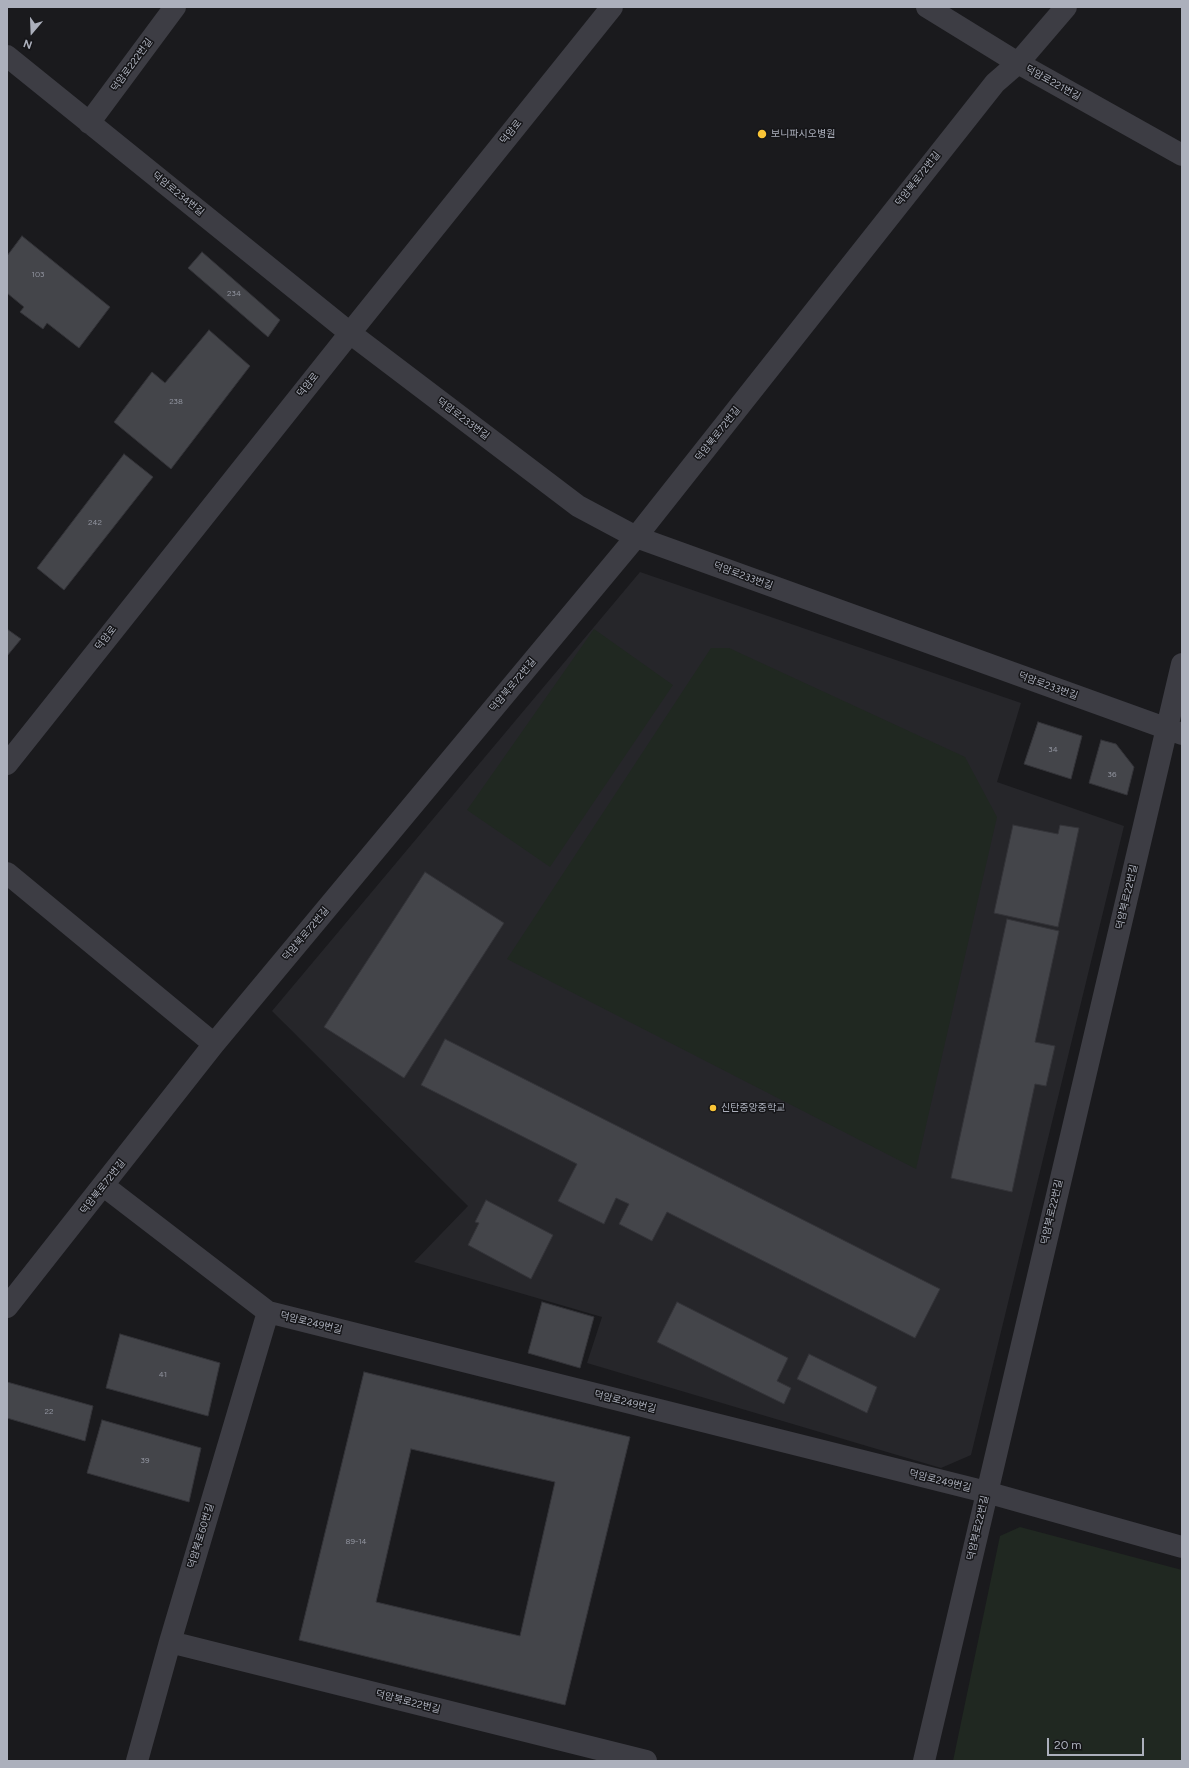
<!DOCTYPE html>
<meta charset="utf-8">
<style>
body{margin:0}
#map{position:relative;width:1189px;height:1768px;overflow:hidden;background:#1a1a1d;font-family:Figtree,sans-serif}
canvas{display:block}
.frame{position:absolute;inset:0;border:8px solid #acb0bc;pointer-events:none}
.north{position:absolute;left:12px;top:12px;width:40px;height:40px;-webkit-text-stroke:3px #151518;paint-order:stroke;rotate:199deg;font-size:11px;font-weight:700;line-height:16px;text-align:center;color:#acb0bc}
.north::after{content:'';display:block;margin:auto;width:14px;height:18px;background:#acb0bc;clip-path:polygon(50% 0,100% 100%,50% 72%,0 100%)}
.scale{position:absolute;left:1047px;top:1738px;width:97px;height:18px;box-sizing:border-box;border:2px solid #acb0bc;border-top:0;padding-left:5px;font-size:12px;line-height:14px;white-space:nowrap;color:#acb0bc;-webkit-text-stroke:3px #151518;paint-order:stroke}
</style>
<div id="map">
<canvas width="1189" height="1768"></canvas>
<div class="frame"></div>
<div class="north">N</div>
<div class="scale">20 m</div>
</div>
<script>
const context = document.querySelector('canvas').getContext('2d');
context.lineJoin = 'round';
function fill(path, color) { context.fillStyle = color; context.fill(path, 'evenodd'); }
const poly = rows => new Path2D(rows.map(r => 'M' + r).join(''));
function trace(path, color, width, dash) { context.strokeStyle = color; context.lineWidth = width; context.lineCap = dash ? 'butt' : 'round'; context.setLineDash(dash || []); context.stroke(path); }
function label(font, color, halo, rows, align = 'center') {
  context.font = font + ' Figtree,"Noto Sans KR",sans-serif'; context.lineWidth = 3; context.setLineDash([]); context.textBaseline = 'middle'; context.strokeStyle = halo; context.fillStyle = color; for (const [text, x, y, turn = 0] of rows) {
    context.save(); context.translate(x, y); context.rotate((+turn || 0) * Math.PI / 180); context.textAlign = isNaN(turn) ? turn : align; if (halo) context.strokeText(text, 0, 0); context.fillText(text, 0, 0); context.restore();
  }
}
const built = poly([
 [640,572,1021,703,997,782,1124,826,971,1455,941,1468,587,1363,602,1317,414,1262,468,1206,272,1011]
]);
const green = poly([
 [594,629,673,685,550,867,467,810],
 [711,648,729,648,965,757,997,817,916,1169,507,959],
 [1020,1527,1182,1570,1182,1761,953,1761,1000,1536]
]);
const building = poly([
 [22,236,110,307,79,348,47,323,43,329,20,312,24,307,7,293,7,256,22,236],
 [202,252,280,320,268,337,188,268,202,252],
 [209,330,250,366,171,469,114,422,152,372,165,383,209,330],
 [124,454,153,477,64,590,37,568,124,454],
 [7,629,21,639,7,656,7,629],
 [1038,722,1082,736,1071,779,1024,764,1038,722],
 [1101,740,1116,744,1134,767,1127,795,1089,783,1101,740],
 [1013,825,1058,834,1060,825,1079,828,1058,927,994,913,1013,825],
 [425,872,504,923,404,1078,324,1027,425,872],
 [1007,919,1059,931,1035,1042,1055,1046,1046,1086,1035,1084,1012,1192,951,1178,1007,919],
 [445,1039,940,1289,915,1338,667,1212,652,1241,619,1224,629,1204,616,1198,604,1224,558,1201,577,1164,421,1085,445,1039],
 [486,1200,553,1235,531,1279,468,1245,479,1223,475,1222,486,1200],
 [542,1302,594,1317,580,1368,528,1353,542,1302],
 [677,1302,788,1358,777,1381,791,1388,784,1404,657,1342,677,1302],
 [120,1334,220,1363,208,1416,106,1388,120,1334],
 [809,1354,877,1387,867,1413,797,1379,809,1354],
 [364,1372,630,1437,565,1705,299,1640,364,1372],
 [411,1449,555,1482,520,1636,376,1602,411,1449],
 [7,1382,93,1406,85,1441,7,1418,7,1382],
 [102,1420,201,1448,189,1502,87,1473,102,1420]
]);
const minor = poly([
 [927,7,1018,63,1182,155],
 [7,56,350,333,578,506,636,537,1182,734],
 [89,123,175,7],
 [7,764,350,333,612,7],
 [7,873,214,1044],
 [104,1186,268,1312,986,1492,1182,1547],
 [7,1307,214,1044,636,537,995,83,1018,63,1066,7],
 [170,1642,646,1761],
 [137,1761,170,1642,268,1312],
 [924,1761,1182,664]
]);
const markers = [
 [762,134,5,"#f9c436"],
 [713,1108,4,"#f9c436"]
];
const numberNames = [
 ["103",38,275],
 ["234",234,294],
 ["238",176,402],
 ["242",95,523],
 ["34",1053,750],
 ["36",1112,775],
 ["41",163,1375],
 ["22",49,1412],
 ["39",145,1461],
 ["89-14",356,1542]
];
const streetNames = [
 ["덕암로222번길",132,65,-54],
 ["덕암로221번길",1053,83,29],
 ["덕암로",511,132,-51],
 ["덕암북로72번길",918,179,-52],
 ["덕암로234번길",178,194,39],
 ["덕암로",308,385,-51],
 ["덕암로233번길",463,419,37],
 ["덕암북로72번길",718,434,-52],
 ["덕암로233번길",743,576,20],
 ["덕암로",106,638,-52],
 ["덕암북로72번길",513,685,-50],
 ["덕암로233번길",1048,686,20],
 ["덕암북로22번길",1127,897,-77],
 ["덕암북로72번길",306,934,-50],
 ["덕암북로72번길",103,1187,-52],
 ["덕암북로22번길",1052,1212,-77],
 ["덕암로249번길",311,1323,14],
 ["덕암로249번길",625,1402,14],
 ["덕암로249번길",940,1481,14],
 ["덕암북로22번길",978,1528,-77],
 ["덕암북로60번길",201,1536,-73],
 ["덕암북로22번길",408,1702,14]
];
const poiNames = [
 ["보니파시오병원",771,134],
 ["신탄중앙중학교",721,1108]
];
fill(built, '#26262a');
fill(green, '#202821');
fill(building, '#44454a');
trace(building, '#343439', 1);
trace(minor, '#3d3d44', 22);
for (const [x, y, r, color] of markers) { const dot = new Path2D(); dot.arc(x, y, r, 0, 2 * Math.PI); context.fillStyle = color; context.fill(dot); trace(dot, '#151518', 1.5); }
label('8px', '#9295a0', null, numberNames);
label('10px', '#acb0bc', '#151518', streetNames);
label('10px', '#acb0bc', '#151518', poiNames, 'left');
</script>
